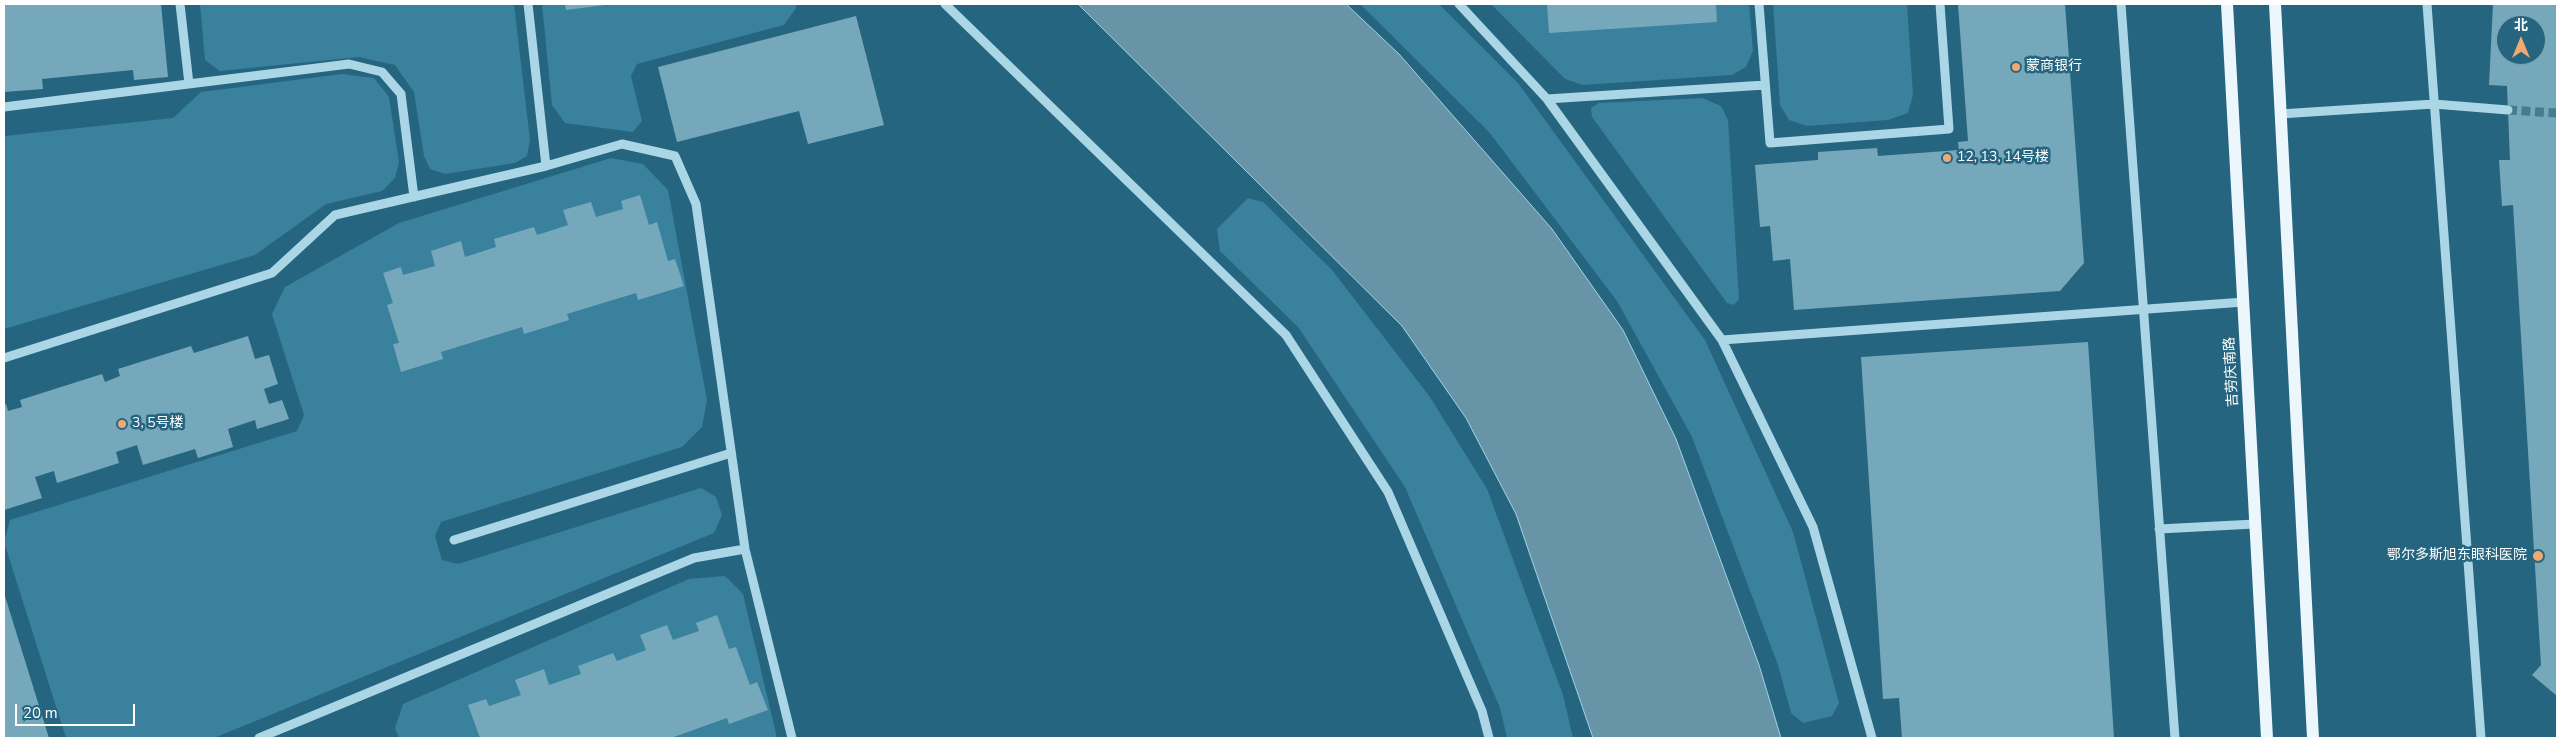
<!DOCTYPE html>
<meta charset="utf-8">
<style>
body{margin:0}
#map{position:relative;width:2561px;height:742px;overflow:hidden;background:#25657f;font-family:"Nunito Sans","Noto Sans SC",sans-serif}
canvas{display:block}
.frame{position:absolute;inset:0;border:5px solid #fff;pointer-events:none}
.north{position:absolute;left:2496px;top:15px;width:50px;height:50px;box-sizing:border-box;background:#25657f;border:1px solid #7ca3b2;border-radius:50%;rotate:0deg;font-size:14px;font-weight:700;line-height:20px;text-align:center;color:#fff}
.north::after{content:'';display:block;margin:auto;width:18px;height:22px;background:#f0a970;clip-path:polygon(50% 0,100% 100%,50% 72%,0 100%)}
.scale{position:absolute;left:15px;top:704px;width:120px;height:22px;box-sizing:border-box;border:2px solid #fff;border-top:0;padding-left:6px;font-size:15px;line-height:18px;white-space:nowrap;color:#fff;-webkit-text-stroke:4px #25657f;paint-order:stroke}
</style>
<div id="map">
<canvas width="2561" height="742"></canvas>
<div class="frame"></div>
<div class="north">北</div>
<div class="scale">20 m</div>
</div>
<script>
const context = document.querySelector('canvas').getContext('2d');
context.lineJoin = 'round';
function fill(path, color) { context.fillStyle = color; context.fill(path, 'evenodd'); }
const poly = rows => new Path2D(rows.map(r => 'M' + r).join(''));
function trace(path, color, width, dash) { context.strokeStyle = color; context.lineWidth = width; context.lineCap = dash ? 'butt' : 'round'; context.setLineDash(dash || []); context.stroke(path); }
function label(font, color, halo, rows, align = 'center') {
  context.font = font + ' "Nunito Sans","Noto Sans SC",sans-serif'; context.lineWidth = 5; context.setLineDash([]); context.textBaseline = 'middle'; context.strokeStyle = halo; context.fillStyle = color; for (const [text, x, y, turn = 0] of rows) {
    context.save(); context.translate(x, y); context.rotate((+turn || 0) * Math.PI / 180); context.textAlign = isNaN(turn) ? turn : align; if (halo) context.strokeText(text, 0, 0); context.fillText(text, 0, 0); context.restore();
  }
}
const green = poly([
 [200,4,514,4,530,140,527,156,515,163,445,174,430,169,424,156,414,92,395,65,359,57,220,71,205,60],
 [542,4,796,4,796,8,784,25,637,64,631,76,642,121,633,132,565,123,552,105],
 [1360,4,1439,4,1518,83,1705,340,1793,532,1839,703,1832,716,1803,723,1791,713,1778,665,1692,437,1617,301,1489,132],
 [1491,4,1749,4,1753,51,1746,67,1732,75,1583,85,1565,79],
 [1773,4,1907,4,1913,95,1908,113,1888,120,1807,126,1789,120,1780,105],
 [342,74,374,78,389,97,399,162,395,178,382,191,326,204,255,255,4,329,4,136,173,118,201,92],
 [1702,98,1721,106,1728,120,1739,299,1734,305,1727,303,1592,117,1591,108,1599,103],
 [611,158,643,164,668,190,707,400,702,427,682,447,441,522,435,536,442,560,458,564,701,488,716,497,722,515,714,533,214,738,66,738,4,542,10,520,297,431,304,415,272,314,285,287,399,223],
 [1248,198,1263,202,1332,270,1430,397,1487,489,1563,695,1573,738,1507,738,1500,708,1405,487,1298,327,1220,251,1217,229],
 [725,576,743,594,777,738,399,738,395,728,403,704,689,579]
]);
const water = poly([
 [1078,4,1346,4,1399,54,1552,229,1623,330,1676,439,1759,665,1781,738,1593,738,1516,514,1466,418,1402,326,1078,4]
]);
const building = poly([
 [4,4,161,4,168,77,134,80,133,70,42,79,43,89,4,92],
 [565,4,604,4,605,5,566,10],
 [1547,4,1716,4,1717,22,1549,33],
 [1958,4,2065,4,2084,263,2060,291,1794,310,1790,259,1773,261,1770,226,1760,227,1755,165,1818,160,1818,152,1877,148,1878,156,1959,150,1958,142,1968,141],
 [2493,4,2557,4,2557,696,2532,675,2541,665,2513,205,2502,206,2499,160,2510,160,2507,86,2489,85],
 [2506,25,2536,25,2536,55,2506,55],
 [856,16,884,125,808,144,799,111,677,142,658,67],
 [640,195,649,225,657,222,668,261,675,259,684,286,638,300,636,293,567,314,569,320,524,334,522,327,441,352,443,359,401,372,393,344,399,343,387,305,393,303,383,273,401,267,403,275,435,266,431,251,461,241,465,257,496,247,494,239,534,227,537,235,568,225,563,210,591,202,596,217,623,209,621,201],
 [248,336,255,359,269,355,278,384,264,389,269,404,282,400,289,419,257,429,255,420,228,429,233,447,198,458,195,449,143,465,137,445,116,452,119,463,57,483,54,471,35,477,42,498,4,510,4,405,6,404,8,411,22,407,20,400,102,374,105,382,120,376,118,369,191,346,194,353],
 [2088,342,2114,738,1902,738,1899,698,1883,699,1861,357],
 [4,593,49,738,4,738],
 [717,615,729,649,736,647,750,685,757,682,768,710,729,724,727,718,671,738,480,738,468,705,486,699,489,706,521,695,515,680,544,669,549,685,581,674,578,666,613,653,617,661,646,650,640,635,667,625,673,640,699,631,696,623]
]);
const minorTunnel = poly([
 [2508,110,2557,113]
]);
const minor = poly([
 [180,4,189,84],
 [528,4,546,166],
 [945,4,1286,335,1388,492,1482,711,1489,738],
 [1459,4,1547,99,1722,340,1813,527,1872,738],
 [1759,4,1770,143,1949,129,1940,4],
 [2121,4,2175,738],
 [2427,4,2481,738],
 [1547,99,1765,85],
 [4,107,349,64,382,72,401,94,414,197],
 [2280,114,2434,104,2508,110],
 [1722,340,2244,302],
 [4,358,272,273,335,215,546,166,622,144,675,156,696,204,745,549,792,738],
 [2159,529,2255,524],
 [454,540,731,453],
 [259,738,694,558,745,549]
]);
const major = poly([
 [2227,4,2267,738],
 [2275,4,2313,738]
]);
const markers = [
 [2016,67,5,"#f0a970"],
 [1947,158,5,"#f0a970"],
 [122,424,5,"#f0a970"],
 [2538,556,6,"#f0a970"]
];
const poiNames = [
 ["蒙商银行",2026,67],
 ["12, 13, 14号楼",1957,158],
 ["3, 5号楼",132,424],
 ["鄂尔多斯旭东眼科医院",2527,556,"right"]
];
const streetNames = [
 ["吉劳庆南路",2232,372,-93]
];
fill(green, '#39819d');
fill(water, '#6894a7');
trace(water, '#a0d4e7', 1);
fill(building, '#76a8bc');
trace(minorTunnel, '#467c92', 9, [9, 4.5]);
trace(minor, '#abd6e6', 9);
trace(major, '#ecf7fd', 12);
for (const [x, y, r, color] of markers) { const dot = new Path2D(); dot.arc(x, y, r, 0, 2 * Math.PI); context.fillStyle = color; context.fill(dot); trace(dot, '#25657f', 2); }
label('14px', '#fff', '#25657f', poiNames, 'left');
label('14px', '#fff', '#25657f', streetNames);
</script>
